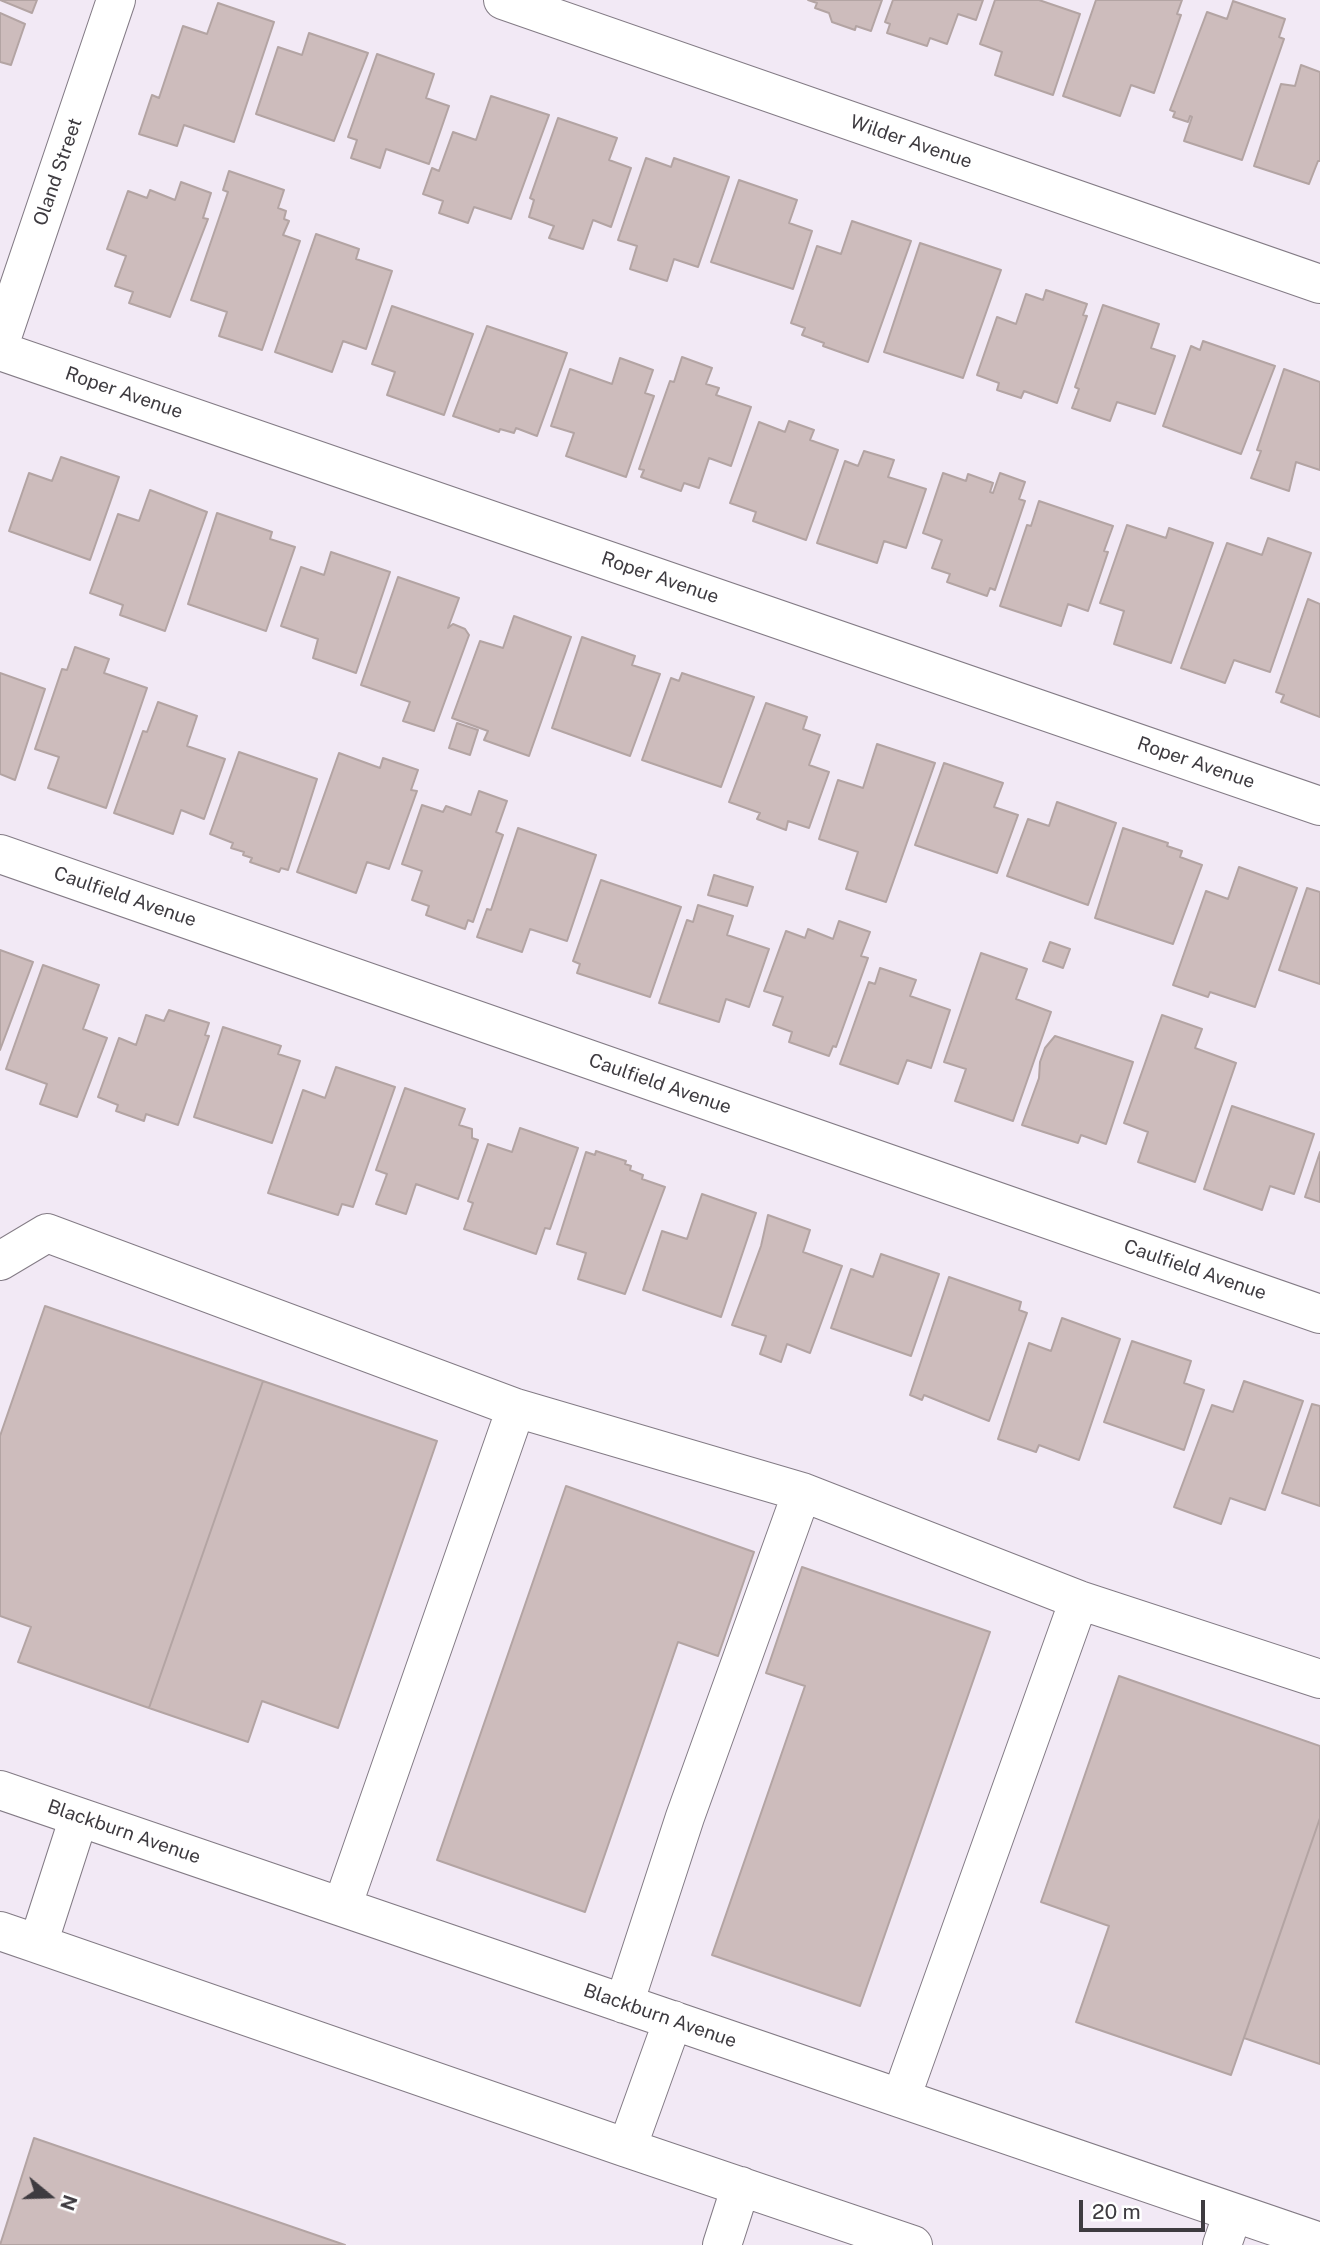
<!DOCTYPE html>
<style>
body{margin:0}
#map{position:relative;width:1320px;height:2245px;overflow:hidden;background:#f2e9f5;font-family:"Public Sans",sans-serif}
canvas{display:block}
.north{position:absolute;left:14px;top:2161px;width:70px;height:70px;-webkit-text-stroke:5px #fff;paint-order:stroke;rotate:109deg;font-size:19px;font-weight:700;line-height:28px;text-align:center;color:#3e3b40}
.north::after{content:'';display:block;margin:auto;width:24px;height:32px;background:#3e3b40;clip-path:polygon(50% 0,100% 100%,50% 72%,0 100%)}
.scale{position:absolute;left:1079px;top:2200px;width:126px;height:32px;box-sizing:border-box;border:4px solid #3e3b40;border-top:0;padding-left:9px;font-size:21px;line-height:24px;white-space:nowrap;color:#3e3b40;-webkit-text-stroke:5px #fff;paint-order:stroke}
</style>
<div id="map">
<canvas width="1320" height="2245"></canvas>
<div class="north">N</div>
<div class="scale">20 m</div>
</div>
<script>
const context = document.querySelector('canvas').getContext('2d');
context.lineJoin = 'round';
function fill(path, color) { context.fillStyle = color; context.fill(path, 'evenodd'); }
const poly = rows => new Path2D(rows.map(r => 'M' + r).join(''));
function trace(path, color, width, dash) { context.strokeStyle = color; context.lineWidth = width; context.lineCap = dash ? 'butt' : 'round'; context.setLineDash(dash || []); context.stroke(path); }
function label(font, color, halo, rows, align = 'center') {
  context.font = font + ' "Public Sans",sans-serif'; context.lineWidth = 5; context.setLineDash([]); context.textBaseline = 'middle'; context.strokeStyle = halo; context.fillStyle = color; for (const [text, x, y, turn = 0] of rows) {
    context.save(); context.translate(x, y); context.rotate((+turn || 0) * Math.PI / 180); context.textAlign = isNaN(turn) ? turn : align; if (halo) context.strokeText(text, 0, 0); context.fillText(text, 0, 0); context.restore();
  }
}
const building = poly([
 [0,0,37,0,32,13,0,0],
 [808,0,882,0,871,31,856,26,855,30,832,22,829,13,815,8,817,3,808,0],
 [893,0,983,0,976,20,958,14,947,44,930,38,927,46,887,33,890,24,885,22,893,0],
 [995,0,1039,0,1080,14,1053,95,995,75,1002,52,980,44,995,0],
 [1096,0,1182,0,1177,14,1181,15,1154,93,1131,85,1120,116,1063,96,1096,0],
 [1233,1,1285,19,1279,37,1284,39,1242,160,1184,141,1192,117,1190,116,1188,122,1173,117,1175,112,1170,110,1207,12,1227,19,1233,1],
 [218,3,274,22,234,142,184,125,177,146,139,134,152,95,159,98,183,26,207,34,218,3],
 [0,13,25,24,11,65,0,62,0,13],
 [309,33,368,53,334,141,256,114,278,47,302,55,309,33],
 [377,54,434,74,426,98,449,106,429,164,386,149,380,168,351,158,357,140,348,137,377,54],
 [1301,65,1320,72,1320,161,1318,161,1309,184,1254,166,1281,84,1295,86,1301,65],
 [491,96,549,115,511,219,474,207,468,223,439,213,443,201,423,194,432,168,439,171,453,132,476,140,491,96],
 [558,118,617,138,609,160,631,168,611,227,593,220,583,249,549,238,554,226,529,217,534,200,530,198,558,118],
 [646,158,671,167,674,158,729,177,698,267,674,259,667,281,630,269,637,246,618,240,646,158],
 [229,171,284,190,278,208,286,211,284,219,289,221,283,235,300,241,262,350,219,336,227,312,191,300,228,192,223,190,229,171],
 [739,180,797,200,789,223,812,231,793,289,711,262,739,180],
 [181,182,211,193,203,218,208,219,170,317,129,303,133,292,115,286,126,256,107,249,128,191,147,198,150,190,175,200,181,182],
 [852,221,911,241,868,362,823,346,824,343,802,335,805,328,791,323,817,246,841,254,852,221],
 [316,234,359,249,356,259,392,271,366,349,343,341,332,372,275,352,316,234],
 [920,243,1001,270,963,378,884,352,920,243],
 [1046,290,1087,304,1083,315,1087,316,1057,403,1024,391,1021,398,997,390,999,383,977,375,997,317,1016,324,1026,294,1043,300,1046,290],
 [1103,305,1159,324,1151,348,1175,356,1155,414,1117,402,1110,421,1072,408,1079,389,1075,387,1103,305],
 [392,306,473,334,444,415,387,395,395,372,372,364,392,306],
 [487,326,567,353,537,436,516,428,514,433,500,429,499,432,453,416,487,326],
 [1203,341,1275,366,1241,454,1163,426,1191,346,1200,350,1203,341],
 [682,357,712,368,706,384,719,388,716,395,751,407,731,466,709,458,699,488,684,483,681,491,641,477,644,470,639,469,670,381,674,382,682,357],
 [620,358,653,370,645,393,654,396,626,477,566,456,574,433,551,426,570,369,612,384,620,358],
 [1284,369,1320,382,1320,470,1296,462,1289,491,1251,478,1261,451,1257,450,1284,369],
 [789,421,814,430,810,440,838,450,806,540,753,521,756,512,730,503,759,422,785,432,789,421],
 [864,451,894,460,888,477,926,489,906,548,884,541,877,563,817,543,845,461,858,466,864,451],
 [61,457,119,477,90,560,9,531,29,473,52,481,61,457],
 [943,473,966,481,968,474,993,483,990,492,993,493,1000,473,1025,482,1019,499,1025,501,995,590,990,588,987,596,947,582,950,574,932,568,942,540,923,533,943,473],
 [150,490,207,512,165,631,120,615,123,605,90,593,118,514,139,521,150,490],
 [1039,501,1113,526,1104,551,1108,552,1088,611,1068,604,1061,626,1000,606,1027,525,1031,526,1039,501],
 [217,513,272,532,270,539,295,547,266,631,188,604,217,513],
 [1127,525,1166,538,1169,528,1213,543,1171,663,1114,644,1124,611,1100,603,1127,525],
 [1268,538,1311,553,1270,672,1234,660,1225,683,1181,668,1227,543,1262,555,1268,538],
 [331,552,390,572,356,673,313,658,318,639,281,626,301,567,324,575,331,552],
 [398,577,459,598,448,628,453,624,465,629,469,635,434,731,403,721,410,702,361,685,398,577],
 [1308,599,1320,604,1320,717,1281,702,1284,695,1276,692,1308,599],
 [514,616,571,637,529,756,484,740,488,731,452,718,480,641,503,648,514,616],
 [582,637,635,656,632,665,660,674,630,756,552,728,582,637],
 [75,647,109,659,104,673,147,688,106,808,48,788,59,757,35,749,62,669,67,670,75,647],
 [0,673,45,689,15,780,0,774,0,673],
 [682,673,754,697,721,787,642,760,671,678,679,681,682,673],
 [158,702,197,716,187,746,225,759,204,819,181,810,173,834,114,813,143,731,147,732,158,702],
 [766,703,807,717,803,729,820,735,809,765,829,772,809,828,788,821,786,830,757,819,760,813,729,802,766,703],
 [457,723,478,730,470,755,449,748,457,723],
 [877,744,935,763,886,902,846,889,858,852,819,839,838,780,863,788,877,744],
 [239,752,317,779,288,870,281,868,279,872,250,862,252,858,243,855,244,852,231,848,233,843,210,834,239,752],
 [339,753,380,768,383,758,418,770,411,790,417,791,389,869,367,862,356,893,297,872,339,753],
 [944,763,1003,783,994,807,1018,815,997,873,915,845,944,763],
 [479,791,507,801,496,832,503,835,473,922,468,920,465,929,426,915,429,906,412,900,422,871,402,864,422,805,443,812,446,806,471,815,479,791],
 [1057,802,1116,823,1088,905,1007,876,1028,819,1049,826,1057,802],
 [518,828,596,855,567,941,530,929,522,952,477,937,487,909,491,910,518,828],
 [1123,828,1168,843,1167,846,1182,851,1180,857,1202,865,1173,944,1095,918,1123,828],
 [1239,867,1297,888,1255,1007,1210,992,1208,997,1173,985,1206,891,1228,899,1239,867],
 [714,875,753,887,747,906,708,895,714,875],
 [601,880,681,907,650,997,577,973,580,964,573,961,601,880],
 [1307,888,1320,892,1320,984,1279,970,1307,888],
 [698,905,733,916,727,935,769,949,749,1007,726,999,719,1022,659,1003,687,920,693,922,698,905],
 [839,921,870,932,861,956,868,958,836,1047,833,1046,829,1056,789,1042,792,1032,773,1025,783,997,764,991,786,931,805,938,808,929,833,939,839,921],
 [1050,942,1070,949,1063,968,1043,961,1050,942],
 [0,950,33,962,0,1050,0,950],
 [981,953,1027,969,1016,999,1051,1012,1013,1121,955,1101,966,1069,944,1062,981,953],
 [43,965,99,985,83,1029,107,1038,77,1117,40,1104,47,1084,6,1069,43,965],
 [880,968,916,980,910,996,950,1010,931,1068,907,1060,898,1084,840,1064,869,982,875,984,880,968],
 [169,1010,209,1023,205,1035,209,1036,178,1125,146,1114,144,1121,116,1111,118,1105,98,1097,119,1038,136,1045,146,1015,164,1021,169,1010],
 [1162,1015,1202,1029,1195,1048,1236,1063,1195,1182,1138,1162,1148,1132,1124,1123,1162,1015],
 [223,1027,281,1046,278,1054,300,1061,272,1143,194,1117,223,1027],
 [1055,1036,1133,1062,1106,1144,1081,1135,1078,1143,1022,1125,1039,1078,1040,1062,1045,1048,1055,1036],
 [336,1067,395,1087,353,1207,342,1204,338,1215,268,1193,303,1090,325,1098,336,1067],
 [405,1088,465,1109,459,1125,472,1129,472,1138,478,1140,458,1199,416,1184,406,1214,376,1204,387,1174,376,1170,405,1088],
 [1232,1106,1314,1134,1294,1194,1270,1186,1262,1210,1204,1189,1232,1106],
 [520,1128,578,1148,550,1229,545,1228,536,1254,464,1229,473,1203,468,1201,488,1144,512,1152,520,1128],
 [596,1151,626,1161,625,1164,631,1166,630,1170,643,1175,642,1179,665,1187,625,1294,578,1279,586,1253,557,1244,586,1152,595,1155,596,1151],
 [1320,1152,1320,1202,1305,1197,1320,1152],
 [702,1194,756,1213,721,1317,643,1290,662,1231,687,1239,702,1194],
 [768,1215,810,1230,803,1252,842,1266,810,1353,787,1344,781,1362,760,1354,766,1336,732,1325,761,1246,768,1215],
 [881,1254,939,1274,911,1356,831,1328,851,1269,873,1277,881,1254],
 [949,1277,1021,1302,1019,1310,1027,1313,989,1421,924,1395,922,1400,910,1395,949,1277],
 [45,1306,263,1381,149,1708,18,1662,31,1627,0,1616,0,1436,45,1306],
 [1062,1318,1120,1339,1079,1460,1039,1445,1036,1452,998,1439,1029,1343,1051,1351,1062,1318],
 [1132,1341,1191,1361,1184,1383,1204,1390,1184,1450,1104,1422,1132,1341],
 [263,1381,437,1441,338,1728,262,1701,248,1742,149,1708,263,1381],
 [1244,1381,1303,1401,1265,1510,1230,1498,1221,1524,1174,1507,1212,1405,1233,1412,1244,1381],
 [1312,1404,1320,1406,1320,1506,1282,1493,1312,1404],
 [566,1486,754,1552,718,1656,678,1642,585,1912,437,1860,566,1486],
 [802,1567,990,1632,860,2006,712,1955,805,1686,766,1673,802,1567],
 [1119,1676,1320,1746,1320,1818,1231,2075,1076,2022,1109,1926,1041,1902,1119,1676],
 [1320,1818,1320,2064,1244,2038,1320,1818],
 [34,2138,345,2245,0,2245,34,2138]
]);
const minor = poly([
 [503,0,1320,284],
 [0,343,116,0],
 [0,351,1320,806],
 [0,854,1320,1314],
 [0,1261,47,1233,516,1408,802,1492,1079,1600,1320,1679],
 [0,1790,1320,2242],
 [342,1907,516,1408],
 [0,1931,38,1944,79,1817],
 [38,1944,627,2148,673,2020],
 [624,2004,685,1817,802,1492],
 [901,2098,1079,1600],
 [627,2148,913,2245],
 [722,2245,741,2186],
 [1222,2245,1233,2213]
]);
const streetNames = [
 ["Wilder Avenue",911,142,19],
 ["Oland Street",58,172,-71],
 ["Roper Avenue",124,393,19],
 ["Roper Avenue",660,578,19],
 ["Roper Avenue",1196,763,19],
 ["Caulfield Avenue",125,897,19],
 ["Caulfield Avenue",660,1084,19],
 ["Caulfield Avenue",1195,1270,19],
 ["Blackburn Avenue",124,1832,19],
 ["Blackburn Avenue",660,2016,19]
];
fill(building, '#cdbcbc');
trace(building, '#b3a4a3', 2);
trace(minor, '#837b85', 40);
trace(minor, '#fff', 38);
label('19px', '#3e3b40', '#fff', streetNames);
</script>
